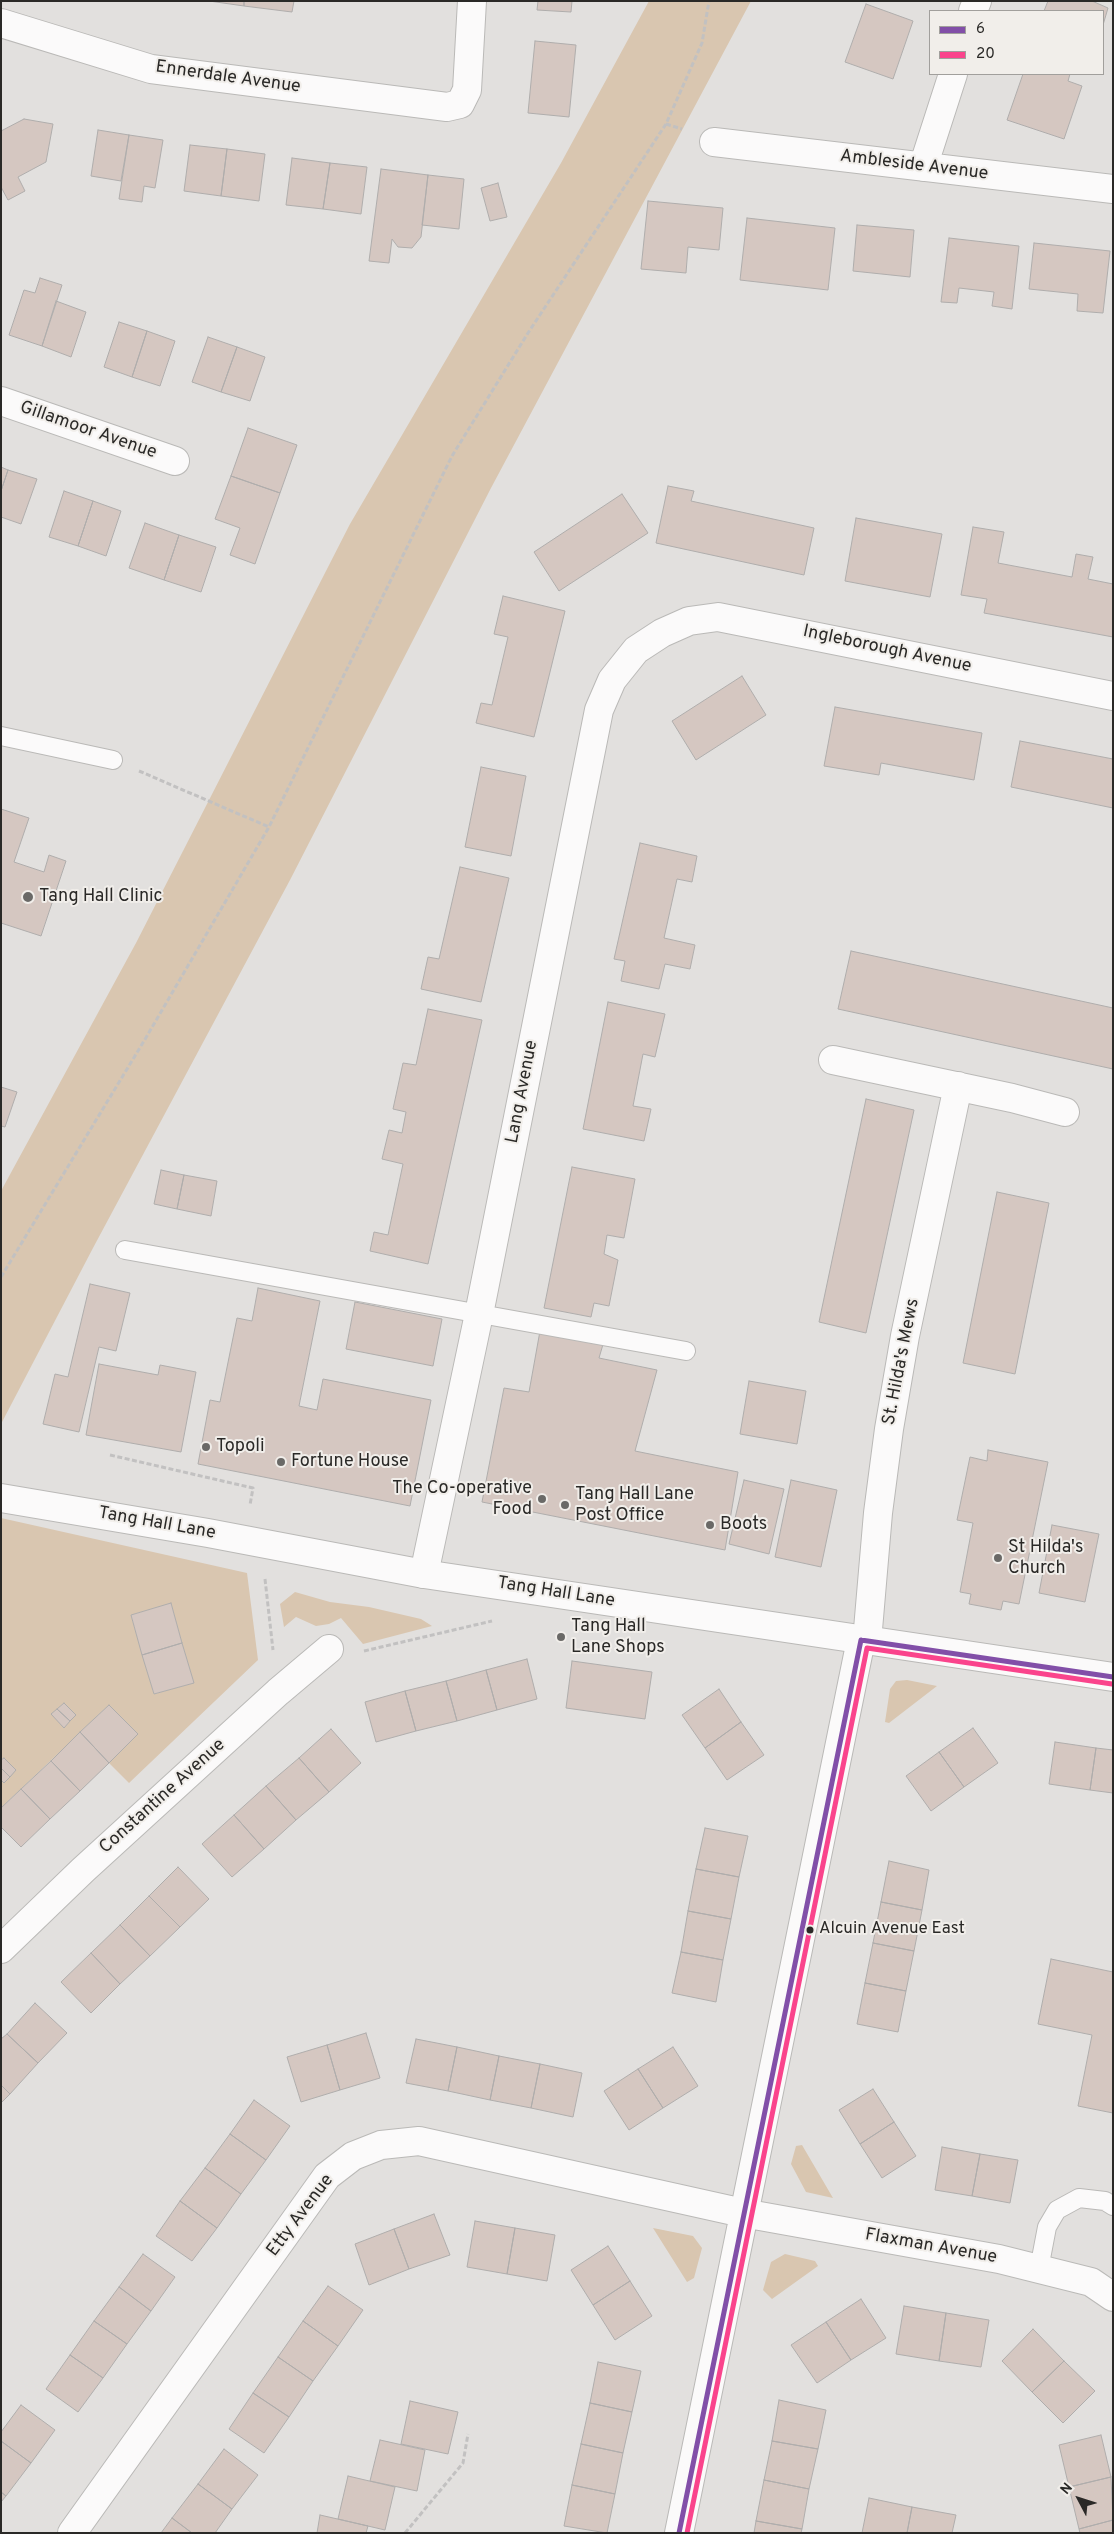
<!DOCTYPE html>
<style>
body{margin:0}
#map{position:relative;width:1114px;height:2534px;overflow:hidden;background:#e2e0de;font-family:Overpass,sans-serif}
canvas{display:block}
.frame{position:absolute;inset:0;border:2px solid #2a2927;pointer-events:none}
.legend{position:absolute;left:929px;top:10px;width:175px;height:65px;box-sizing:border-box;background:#f1eeea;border:1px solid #a19f9c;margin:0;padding:6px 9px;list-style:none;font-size:15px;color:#2a2927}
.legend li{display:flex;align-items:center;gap:10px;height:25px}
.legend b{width:25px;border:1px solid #a19f9c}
.north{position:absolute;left:1054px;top:2474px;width:50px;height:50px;-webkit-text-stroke:4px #f1eeea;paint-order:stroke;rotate:310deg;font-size:14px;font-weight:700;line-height:20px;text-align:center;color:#2a2927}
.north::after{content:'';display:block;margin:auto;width:18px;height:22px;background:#2a2927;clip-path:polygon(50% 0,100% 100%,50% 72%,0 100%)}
</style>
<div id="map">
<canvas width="1114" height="2534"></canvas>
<div class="frame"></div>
<ul class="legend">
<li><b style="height:6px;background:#824fa8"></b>6</li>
<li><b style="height:6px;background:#fa448c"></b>20</li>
</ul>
<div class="north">N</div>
</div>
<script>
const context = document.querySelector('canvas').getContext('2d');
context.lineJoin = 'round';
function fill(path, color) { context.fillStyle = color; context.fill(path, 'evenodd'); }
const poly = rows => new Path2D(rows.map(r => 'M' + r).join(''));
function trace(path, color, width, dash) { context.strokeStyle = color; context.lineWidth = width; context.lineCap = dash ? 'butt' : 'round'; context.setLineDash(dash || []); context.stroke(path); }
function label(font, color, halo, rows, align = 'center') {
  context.font = font + ' Overpass,sans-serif'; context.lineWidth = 4; context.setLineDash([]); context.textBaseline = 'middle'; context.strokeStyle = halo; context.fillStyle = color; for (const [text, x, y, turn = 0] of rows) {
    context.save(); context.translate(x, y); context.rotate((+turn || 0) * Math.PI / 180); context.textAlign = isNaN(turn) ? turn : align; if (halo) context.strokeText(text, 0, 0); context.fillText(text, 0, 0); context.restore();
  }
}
const green = poly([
 [649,1,751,1,491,488,290,880,93,1248,1,1424,1,1191,136,943,350,524,561,163],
 [1,1518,247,1573,258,1660,129,1783,109,1763,138,1734,109,1705,1,1808,1,1780,16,1770,4,1758,1,1760],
 [171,1604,193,1683,154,1694,131,1615],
 [64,1703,76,1715,64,1727,52,1714],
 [295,1592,330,1602,369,1607,421,1619,432,1626,363,1644,341,1618,329,1624,316,1626,296,1617,284,1627,280,1604],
 [907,1680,937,1686,889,1723,885,1722,890,1689,896,1681],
 [802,2145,833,2198,806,2192,791,2164,796,2146],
 [653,2228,693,2236,702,2248,694,2278,687,2282],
 [785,2254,815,2261,818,2266,772,2299,763,2290,771,2262]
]);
const building = poly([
 [209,1,244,1,244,6,209,1],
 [244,1,294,1,292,12,244,6,244,1],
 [538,1,572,1,571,12,537,10,538,1],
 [1048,1,1092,1,1108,8,1103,25,1103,11,1044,11,1048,1],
 [866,4,913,21,893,79,845,62,866,4],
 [535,41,576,45,569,117,528,113,535,41],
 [1023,74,1070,74,1068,81,1082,86,1064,139,1007,120,1023,74],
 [24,119,53,124,46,162,18,177,25,191,8,200,1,187,1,131,24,119],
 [98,130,129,135,121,181,91,176,98,130],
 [129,135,163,140,155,188,144,186,142,202,119,199,129,135],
 [190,145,227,149,221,196,184,191,190,145],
 [227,149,265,154,259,201,221,196,227,149],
 [292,158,330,163,323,209,286,205,292,158],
 [330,163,367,167,361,214,323,209,330,163],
 [381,169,428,175,421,237,412,248,398,247,392,239,389,263,369,261,381,169],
 [428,175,464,179,459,229,422,225,428,175],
 [498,183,507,217,490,221,481,188,498,183],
 [648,201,723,208,719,250,688,247,686,273,641,269,648,201],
 [747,218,835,228,828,290,740,280,747,218],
 [857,225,914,230,910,277,853,271,857,225],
 [949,238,1019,246,1012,309,992,306,994,292,959,288,957,303,941,302,949,238],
 [1034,243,1110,251,1103,313,1077,311,1078,294,1029,289,1034,243],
 [40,278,62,285,42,346,9,335,24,290,35,293,40,278],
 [56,301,86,312,71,357,42,346,56,301],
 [119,322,147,331,132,377,104,367,119,322],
 [147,331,175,341,160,386,132,377,147,331],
 [208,337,237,347,221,392,192,382,208,337],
 [237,347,265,357,250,401,221,392,237,347],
 [248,428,297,445,280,493,231,476,248,428],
 [1,467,8,470,1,491,1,467],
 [8,470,37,479,21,524,1,517,1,491,8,470],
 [231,476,280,493,255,564,230,555,240,528,215,519,231,476],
 [668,486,694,491,691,501,814,528,804,575,656,543,668,486],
 [64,491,93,501,78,546,49,537,64,491],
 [622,494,648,533,559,591,534,552,622,494],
 [93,501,121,511,106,556,78,546,93,501],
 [856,518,942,534,930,597,845,581,856,518],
 [145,523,179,535,164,580,129,568,145,523],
 [973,527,1004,532,998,563,1072,577,1076,554,1093,557,1088,579,1113,584,1113,637,984,613,987,599,961,595,973,527],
 [179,535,216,547,201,592,164,580,179,535],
 [503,596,565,611,534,737,476,723,481,703,492,705,508,637,494,634,503,596],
 [742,676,766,715,696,760,672,721,742,676],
 [835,707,982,733,974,780,881,763,879,775,824,766,835,707],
 [1020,741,1113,759,1113,808,1011,787,1020,741],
 [481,767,526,776,511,856,465,847,481,767],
 [1,809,29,818,14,862,44,872,49,855,66,861,41,936,1,923,1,809],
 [640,843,697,856,692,882,677,879,664,938,695,945,690,969,665,964,659,989,621,981,625,961,614,959,640,843],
 [460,867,509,878,481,1002,421,989,428,957,439,959,460,867],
 [851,951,1113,1008,1113,1069,838,1009,851,951],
 [608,1002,665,1014,655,1057,643,1054,633,1106,651,1109,644,1141,583,1129,608,1002],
 [428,1009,482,1020,428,1264,370,1251,374,1232,388,1235,403,1164,382,1159,389,1130,402,1133,406,1112,393,1109,403,1063,416,1065,428,1009],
 [1,1087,17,1092,5,1127,1,1126,1,1087],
 [866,1099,914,1110,866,1333,819,1322,866,1099],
 [572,1167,635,1179,624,1238,607,1235,604,1254,618,1260,609,1306,594,1303,591,1317,544,1308,572,1167],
 [161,1170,184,1175,177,1209,154,1204,161,1170],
 [184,1175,217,1181,211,1216,177,1209,184,1175],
 [997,1192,1049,1203,1015,1374,963,1363,997,1192],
 [90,1284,130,1293,116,1351,99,1347,79,1432,43,1424,55,1374,68,1377,90,1284],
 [258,1288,320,1301,299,1406,317,1410,323,1379,431,1400,410,1506,198,1464,210,1400,220,1402,237,1318,252,1321,258,1288],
 [355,1302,442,1319,433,1366,346,1349,355,1302],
 [540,1331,604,1341,599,1358,657,1370,635,1451,738,1472,725,1550,482,1502,504,1388,529,1392,540,1331],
 [99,1364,158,1375,160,1365,196,1372,181,1452,86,1435,99,1364],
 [749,1381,806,1391,797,1444,740,1434,749,1381],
 [988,1450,1048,1462,1019,1604,1003,1601,1001,1610,969,1604,971,1594,960,1592,973,1523,957,1520,970,1457,987,1461,988,1450],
 [744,1480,784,1489,769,1554,729,1544,744,1480],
 [791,1480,837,1490,821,1567,775,1557,791,1480],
 [1052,1525,1099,1534,1085,1602,1039,1593,1052,1525],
 [171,1603,182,1643,142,1655,131,1615,171,1603],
 [182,1643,194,1683,154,1694,142,1655,182,1643],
 [527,1659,537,1699,497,1710,486,1670,527,1659],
 [572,1661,652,1672,645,1719,566,1708,572,1661],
 [486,1670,497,1710,457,1721,446,1681,486,1670],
 [446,1681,457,1721,416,1731,405,1691,446,1681],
 [719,1689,741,1722,705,1748,682,1715,719,1689],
 [405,1691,416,1731,376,1742,365,1702,405,1691],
 [64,1703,76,1715,70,1721,57,1709,64,1703],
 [109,1705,138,1734,109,1763,80,1732,109,1705],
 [57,1709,70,1721,64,1728,51,1714,57,1709],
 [741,1722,764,1755,727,1780,705,1748,741,1722],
 [973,1728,998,1763,964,1787,939,1752,973,1728],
 [331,1729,361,1763,329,1792,299,1758,331,1729],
 [80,1732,109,1763,80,1791,51,1761,80,1732],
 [1055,1742,1096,1748,1090,1790,1049,1784,1055,1742],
 [1096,1748,1113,1750,1113,1793,1090,1790,1096,1748],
 [939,1752,964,1787,931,1811,906,1776,939,1752],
 [4,1758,16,1770,10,1777,1,1768,1,1760,4,1758],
 [299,1758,329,1792,296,1820,266,1786,299,1758],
 [51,1761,80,1791,50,1819,21,1789,51,1761],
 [1,1768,10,1777,4,1783,1,1780,1,1768],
 [266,1786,296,1820,264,1849,234,1815,266,1786],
 [21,1789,50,1819,21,1847,1,1827,1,1808,21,1789],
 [234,1815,264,1849,232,1877,202,1844,234,1815],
 [705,1828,748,1836,739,1877,696,1869,705,1828],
 [889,1861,929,1870,922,1910,881,1902,889,1861],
 [178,1867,209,1899,180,1927,149,1896,178,1867],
 [696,1869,739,1877,731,1919,688,1911,696,1869],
 [149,1896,180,1927,150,1956,120,1925,149,1896],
 [881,1902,922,1910,914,1951,873,1943,881,1902],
 [688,1911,731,1919,723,1960,681,1952,688,1911],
 [120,1925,150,1956,120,1984,91,1953,120,1925],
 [873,1943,914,1951,906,1991,865,1983,873,1943],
 [681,1952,723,1960,716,2002,672,1993,681,1952],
 [91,1953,120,1984,91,2013,61,1982,91,1953],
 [1051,1959,1113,1972,1113,2113,1078,2106,1092,2035,1038,2024,1051,1959],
 [865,1983,906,1991,898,2032,857,2024,865,1983],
 [35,2003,67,2033,38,2063,7,2034,35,2003],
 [366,2033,380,2078,340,2090,327,2045,366,2033],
 [7,2034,38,2063,10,2094,1,2085,1,2039,7,2034],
 [416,2039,457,2047,448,2091,406,2083,416,2039],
 [327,2045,340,2090,301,2102,287,2057,327,2045],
 [457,2047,499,2056,490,2100,448,2091,457,2047],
 [673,2047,698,2086,663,2108,638,2069,673,2047],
 [499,2056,540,2064,531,2108,490,2100,499,2056],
 [540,2064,582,2073,573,2117,531,2108,540,2064],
 [638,2069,663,2108,629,2130,604,2091,638,2069],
 [1,2085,10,2094,1,2103,1,2085],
 [873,2089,894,2122,860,2144,839,2110,873,2089],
 [254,2100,290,2126,266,2160,230,2134,254,2100],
 [894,2122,916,2156,882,2178,860,2144,894,2122],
 [230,2134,266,2160,241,2194,205,2168,230,2134],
 [942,2147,980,2154,972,2196,935,2190,942,2147],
 [980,2154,1018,2160,1010,2203,972,2196,980,2154],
 [205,2168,241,2194,217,2228,180,2201,205,2168],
 [180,2201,217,2228,192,2261,156,2236,180,2201],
 [434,2214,450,2255,409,2269,394,2229,434,2214],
 [475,2221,515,2228,507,2274,467,2267,475,2221],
 [515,2228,555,2235,547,2281,507,2274,515,2228],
 [394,2229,409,2269,369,2285,355,2244,394,2229],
 [608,2246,630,2281,593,2305,571,2270,608,2246],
 [143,2254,175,2277,151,2311,119,2287,143,2254],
 [630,2281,652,2316,615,2340,593,2305,630,2281],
 [328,2286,363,2310,338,2346,303,2321,328,2286],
 [119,2287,151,2311,127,2344,94,2321,119,2287],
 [861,2299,886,2338,851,2360,826,2322,861,2299],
 [904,2306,946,2313,939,2361,896,2354,904,2306],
 [946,2313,989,2320,981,2367,939,2361,946,2313],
 [94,2321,127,2344,103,2378,70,2355,94,2321],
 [303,2321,338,2346,313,2381,278,2357,303,2321],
 [826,2322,851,2360,817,2383,791,2345,826,2322],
 [1033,2329,1064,2361,1032,2392,1002,2361,1033,2329],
 [70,2355,103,2378,78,2412,46,2389,70,2355],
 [278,2357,313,2381,289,2417,253,2393,278,2357],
 [1064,2361,1095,2391,1063,2423,1032,2392,1064,2361],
 [598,2362,641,2371,632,2412,590,2403,598,2362],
 [253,2393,289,2417,264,2453,229,2429,253,2393],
 [779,2400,826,2410,818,2449,772,2441,779,2400],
 [410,2401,458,2412,448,2454,401,2444,410,2401],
 [590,2403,632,2412,623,2453,581,2444,590,2403],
 [21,2405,55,2430,31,2463,1,2441,1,2432,21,2405],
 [1101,2435,1111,2477,1069,2487,1059,2445,1101,2435],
 [380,2440,425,2450,417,2491,370,2481,380,2440],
 [1,2441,31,2463,6,2496,1,2492,1,2441],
 [772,2441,818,2449,809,2489,764,2480,772,2441],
 [581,2444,623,2453,615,2494,572,2485,581,2444],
 [224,2449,258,2475,232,2509,198,2484,224,2449],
 [348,2476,395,2487,385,2530,338,2519,348,2476],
 [1111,2477,1113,2520,1079,2529,1069,2487,1111,2477],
 [764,2480,809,2489,802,2529,756,2521,764,2480],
 [198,2484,232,2509,215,2533,192,2533,172,2518,198,2484],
 [572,2485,615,2494,607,2533,564,2526,572,2485],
 [1,2492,6,2496,1,2502,1,2492],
 [869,2498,912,2507,907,2533,862,2533,869,2498],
 [912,2507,956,2515,952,2533,907,2533,912,2507],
 [320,2515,368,2526,366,2533,317,2533,320,2515],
 [172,2518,192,2533,161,2533,172,2518],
 [1113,2520,1113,2533,1080,2533,1079,2529,1113,2520],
 [756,2521,802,2529,801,2533,754,2533,756,2521]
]);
const path = poly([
 [666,124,682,129],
 [139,771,269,827],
 [1,1277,144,1041,269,827,452,456,528,333,666,124,702,43,709,1],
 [110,1455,253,1488,250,1505],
 [265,1579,273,1650],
 [364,1651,492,1621],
 [405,2533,463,2463,468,2434]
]);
const service = poly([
 [1,736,113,760],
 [125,1250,686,1351],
 [1039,2269,1047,2227,1057,2210,1079,2198,1105,2201,1113,2206]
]);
const minor = poly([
 [973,11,977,1],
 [1,23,151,69,447,107,460,104,467,90,472,1],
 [714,142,1113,189],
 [923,167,953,74],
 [1,401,175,461],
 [833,1060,1012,1098,1065,1112],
 [424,1574,479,1314,599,710,612,680,636,650,662,633,689,621,718,617,1113,696],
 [867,1641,878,1513,889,1429,905,1336,958,1086],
 [1,1949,83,1870,278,1692,329,1649],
 [72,2533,327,2176,353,2156,381,2145,419,2141,743,2213,999,2259,1091,2282,1113,2297],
 [679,2533,861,1640]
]);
const tertiary = poly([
 [1,1498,208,1533,424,1574,1113,1677]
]);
const bus1 = poly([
 [861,1640,1113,1677],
 [679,2533,861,1640]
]);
const bus2 = poly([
 [687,2533,867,1648,1112,1684]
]);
const markers = [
 [28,897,6,"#6a6967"],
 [206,1447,5,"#6a6967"],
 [281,1462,5,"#6a6967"],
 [542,1499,5,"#6a6967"],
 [565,1505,5,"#6a6967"],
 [710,1525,5,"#6a6967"],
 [998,1558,5,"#6a6967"],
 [561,1637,5,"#6a6967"],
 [810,1930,4.5,"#2a2927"]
];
const busNames = [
 ["Alcuin Avenue East",819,1930]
];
const streetNames = [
 ["Ennerdale Avenue",228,78,8],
 ["Ambleside Avenue",914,166,7],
 ["Gillamoor Avenue",88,431,19],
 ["Ingleborough Avenue",887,650,12],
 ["Lang Avenue",523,1092,-79],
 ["St. Hilda's Mews",902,1362,-79],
 ["Tang Hall Lane",157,1524,10],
 ["Tang Hall Lane",556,1593,9],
 ["Constantine Avenue",163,1797,-42],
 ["Etty Avenue",301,2216,-53],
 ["Flaxman Avenue",931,2247,10]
];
const poiNames = [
 ["Tang Hall Clinic",39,897],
 ["Topoli",216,1447],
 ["Fortune House",291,1462],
 ["The Co-operative",532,1489,"right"],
 ["Food",532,1510,"right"],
 ["Tang Hall Lane",575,1495],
 ["Post Office",575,1516],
 ["Boots",720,1525],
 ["St Hilda's",1008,1548],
 ["Church",1008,1569],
 ["Tang Hall",571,1627],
 ["Lane Shops",571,1648]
];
fill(green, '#d9c6b0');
fill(building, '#d5c7c1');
trace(building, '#afadac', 1);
trace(service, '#bab9b7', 20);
trace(minor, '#bab9b7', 30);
trace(tertiary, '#bab9b7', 30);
trace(path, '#c2c1c1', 3, [5, 2.5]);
trace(service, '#fbfafa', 18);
trace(minor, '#fbfafa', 28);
trace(tertiary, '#fbfafa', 28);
trace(bus1, '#824fa8', 5);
trace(bus2, '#fa448c', 5);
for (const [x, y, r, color] of markers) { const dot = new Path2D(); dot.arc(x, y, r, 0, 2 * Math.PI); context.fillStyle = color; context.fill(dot); trace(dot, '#f1eeea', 2); }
label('17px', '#2a2927', '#f1eeea', busNames, 'left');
label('18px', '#2a2927', '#f1eeea', streetNames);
label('18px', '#2a2927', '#f1eeea', poiNames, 'left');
</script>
